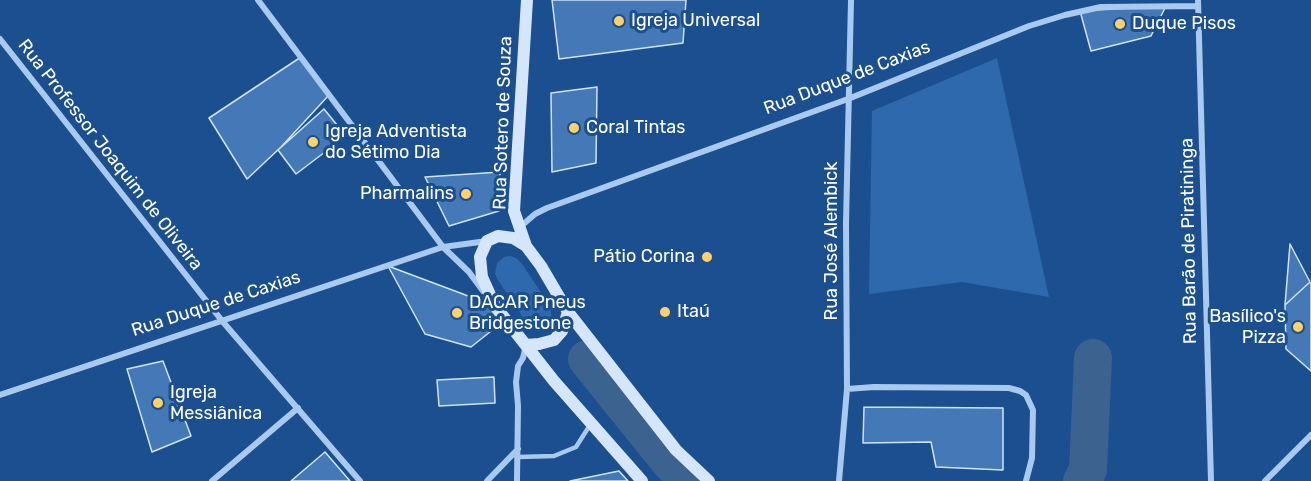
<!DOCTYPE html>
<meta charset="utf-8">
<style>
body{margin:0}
canvas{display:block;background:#1b4f8f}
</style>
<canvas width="1311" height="481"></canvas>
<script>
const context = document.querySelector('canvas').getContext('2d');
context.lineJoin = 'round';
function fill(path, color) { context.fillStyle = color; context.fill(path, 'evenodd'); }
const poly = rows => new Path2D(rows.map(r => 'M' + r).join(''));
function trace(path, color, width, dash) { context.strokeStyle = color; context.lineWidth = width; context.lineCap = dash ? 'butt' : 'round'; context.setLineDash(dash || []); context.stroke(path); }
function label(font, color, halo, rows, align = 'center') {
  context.font = font + ' Rubik,sans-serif'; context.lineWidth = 6; context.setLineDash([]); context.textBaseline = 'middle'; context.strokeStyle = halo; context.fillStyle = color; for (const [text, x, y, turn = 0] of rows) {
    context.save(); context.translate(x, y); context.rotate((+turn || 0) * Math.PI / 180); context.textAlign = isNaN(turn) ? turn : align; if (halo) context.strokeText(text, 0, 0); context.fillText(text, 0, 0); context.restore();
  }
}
const green = poly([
 [997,58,1049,297,962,282,869,294,872,111],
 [510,256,516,258,522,264,549,304,552,318,545,327,535,329,530,328,498,280,495,274,497,263,504,257]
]);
const river = poly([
 [587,359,670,462,690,481],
 [1082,481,1088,470,1093,358]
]);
const building = poly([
 [552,0,686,0,683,43,559,59,552,0],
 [1166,6,1151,36,1091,51,1080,11,1166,6],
 [301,57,329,95,281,147,247,179,209,118,301,57],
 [597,87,596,163,552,172,551,93,597,87],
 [324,109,346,136,296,174,278,150,324,109],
 [500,172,499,211,449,226,425,177,500,172],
 [1290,244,1310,282,1285,305,1290,244],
 [388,266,495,306,505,320,471,347,425,334,388,266],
 [1310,282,1311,283,1311,371,1286,349,1285,305,1310,282],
 [163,361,191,436,152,452,127,369,163,361],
 [494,377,495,403,439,406,437,380,494,377],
 [864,407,1003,408,1003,470,936,467,931,442,863,443,864,407],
 [325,452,350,481,291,481,325,452],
 [619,471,628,481,570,481,619,471]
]);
const service = poly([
 [518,457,554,456,576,447,590,425]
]);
const minor = poly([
 [258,0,443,247,469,272,483,291],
 [1198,0,1211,481],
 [0,39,223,322,360,481],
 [520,227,535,214,547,208,848,99,1029,26,1065,15,1101,7,1198,6],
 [847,389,874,387,1009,388,1020,391,1026,395,1033,410,1032,458,1026,481],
 [0,395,443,247,487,241],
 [212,481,298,408],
 [487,481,518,449],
 [517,481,518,406,516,382,518,366,523,358,526,345],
 [839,481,847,389,846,223,851,0],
 [1265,481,1311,435]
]);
const secondary = poly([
 [526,246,514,211,527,0],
 [568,312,676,450,709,481],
 [526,345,539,344,554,340,562,331,568,312,541,266,526,246,513,238,498,236,487,241,480,257,482,277,495,306,554,381,642,481]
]);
const markers = [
 [619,21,6,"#ffd166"],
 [1120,24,6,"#ffd166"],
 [574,128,6,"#ffd166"],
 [313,142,6,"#ffd166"],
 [466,194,6,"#ffd166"],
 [707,257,6,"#ffd166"],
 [665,312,6,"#ffd166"],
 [457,313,6,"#ffd166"],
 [1298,327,6,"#ffd166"],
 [158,403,6,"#ffd166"]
];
const poiNames = [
 ["Igreja Universal",631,21],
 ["Duque Pisos",1132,24],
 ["Coral Tintas",586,128],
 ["Igreja Adventista",325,132],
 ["do Sétimo Dia",325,153],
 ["Pharmalins",454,194,"right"],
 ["Pátio Corina",695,257,"right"],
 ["DACAR Pneus",469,303],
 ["Bridgestone",469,324],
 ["Itaú",677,312],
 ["Basílico's",1286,317,"right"],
 ["Pizza",1286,338,"right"],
 ["Igreja",170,393],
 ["Messiânica",170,414]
];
const streetNames = [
 ["Rua Duque de Caxias",847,78,-21],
 ["Rua Sotero de Souza",503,123,-88],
 ["Rua Professor Joaquim de Oliveira",110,155,52],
 ["Rua José Alembick",832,241,-90],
 ["Rua Barão de Piratininga",1189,241,-91],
 ["Rua Duque de Caxias",216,304,-18]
];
fill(green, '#2e69ad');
trace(river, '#3c6290', 38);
fill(building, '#4478b7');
trace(building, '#cfe3fa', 1.5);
trace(service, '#a9c9ee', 4.5);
trace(minor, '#a9c9ee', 6);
trace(secondary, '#d6e6fa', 12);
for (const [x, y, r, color] of markers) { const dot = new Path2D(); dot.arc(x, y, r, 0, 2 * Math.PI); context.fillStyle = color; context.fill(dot); trace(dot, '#1b4f8f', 2); }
label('18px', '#fff', '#1b4f8f', poiNames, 'left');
label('18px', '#fff', '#1b4f8f', streetNames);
</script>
